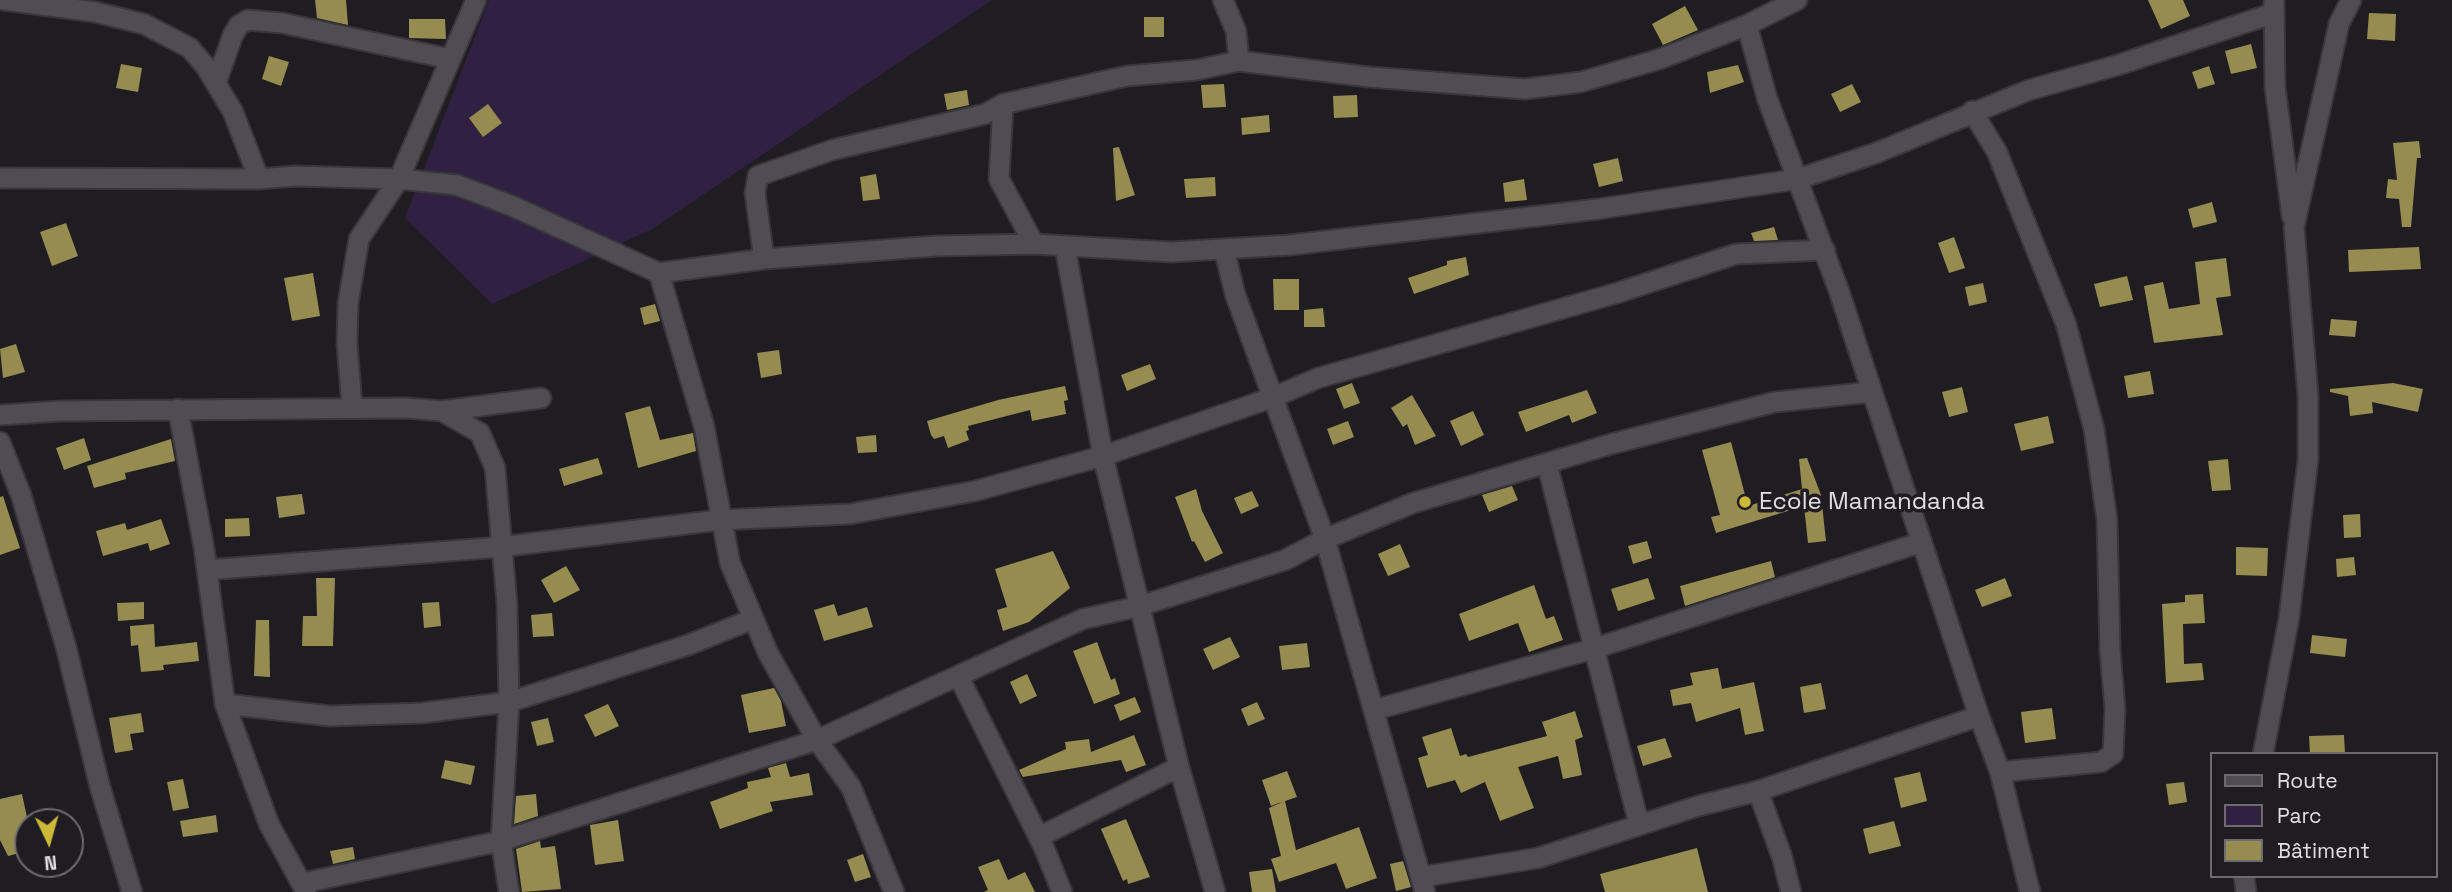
<!DOCTYPE html>
<meta charset="utf-8">
<style>
body{margin:0}
#map{position:relative;width:2452px;height:892px;overflow:hidden;background:#201d22;font-family:"Space Grotesk",sans-serif}
canvas{display:block}
.legend{position:absolute;left:2210px;top:752px;width:228px;height:126px;box-sizing:border-box;background:#201d22;border:2px solid #6d6b6f;margin:0;padding:9px 12px;list-style:none;font-size:21px;color:#e0dfe2}
.legend li{display:flex;align-items:center;gap:14px;height:35px}
.legend b{width:35px;border:2px solid #6d6b6f}
.north{position:absolute;left:14px;top:808px;width:70px;height:70px;box-sizing:border-box;background:#201d22;border:2px solid #6d6b6f;border-radius:50%;rotate:175deg;font-size:19px;font-weight:700;line-height:28px;text-align:center;color:#e0dfe2}
.north::after{content:'';display:block;margin:auto;width:24px;height:32px;background:#ccb938;clip-path:polygon(50% 0,100% 100%,50% 72%,0 100%)}
</style>
<div id="map">
<canvas width="2452" height="892"></canvas>
<ul class="legend">
<li><b style="height:9px;background:#4f4d53"></b>Route</li>
<li><b style="height:19px;background:#302042"></b>Parc</li>
<li><b style="height:19px;background:#968c50"></b>Bâtiment</li>
</ul>
<div class="north">N</div>
</div>
<script>
const context = document.querySelector('canvas').getContext('2d');
context.lineJoin = 'round';
function fill(path, color) { context.fillStyle = color; context.fill(path, 'evenodd'); }
const poly = rows => new Path2D(rows.map(r => 'M' + r).join(''));
function trace(path, color, width, dash) { context.strokeStyle = color; context.lineWidth = width; context.lineCap = dash ? 'butt' : 'round'; context.setLineDash(dash || []); context.stroke(path); }
function label(font, color, halo, rows, align = 'center') {
  context.font = font + ' "Space Grotesk",sans-serif'; context.lineWidth = 7; context.setLineDash([]); context.textBaseline = 'middle'; context.strokeStyle = halo; context.fillStyle = color; for (const [text, x, y, turn = 0] of rows) {
    context.save(); context.translate(x, y); context.rotate((+turn || 0) * Math.PI / 180); context.textAlign = isNaN(turn) ? turn : align; if (halo) context.strokeText(text, 0, 0); context.fillText(text, 0, 0); context.restore();
  }
}
const green = poly([
 [489,0,992,0,652,229,492,304,405,218]
]);
const building = poly([
 [315,0,346,0,348,25,317,18],
 [2148,0,2183,0,2190,16,2161,29],
 [1685,6,1698,30,1663,45,1652,24],
 [2369,13,2396,14,2395,41,2367,39],
 [1144,17,1164,17,1164,37,1144,37],
 [409,19,445,19,446,39,409,38],
 [2251,44,2257,68,2231,74,2225,51],
 [269,56,289,62,281,86,262,79],
 [121,64,142,68,138,92,116,88],
 [1738,65,1744,82,1710,93,1707,72],
 [2209,66,2215,84,2198,89,2192,72],
 [1224,84,1226,107,1203,108,1201,85],
 [1852,84,1861,102,1840,112,1831,94],
 [967,90,969,105,947,110,944,94],
 [1357,95,1358,117,1334,118,1333,96],
 [488,104,502,123,483,137,469,118],
 [1269,115,1270,132,1242,135,1241,118],
 [2419,141,2421,158,2417,158,2411,227,2402,227,2399,199,2386,198,2388,179,2397,180,2393,143],
 [1119,147,1135,195,1116,201,1113,148],
 [1618,158,1623,181,1599,187,1593,164],
 [876,174,880,199,863,201,860,177],
 [1215,177,1216,196,1186,198,1184,179],
 [1524,179,1527,200,1505,202,1503,183],
 [2212,202,2217,222,2193,228,2188,209],
 [66,223,78,256,52,266,40,232],
 [1774,227,1778,240,1754,241,1751,233],
 [1954,237,1965,268,1949,273,1938,243],
 [2419,247,2421,269,2349,272,2348,250],
 [1466,257,1469,275,1414,294,1408,278,1447,265,1447,261],
 [2226,258,2231,296,2216,298,2223,335,2154,343,2144,286,2163,282,2169,309,2200,304,2195,262],
 [313,273,320,316,292,321,284,278],
 [2127,276,2133,300,2100,307,2094,284],
 [1273,279,1299,279,1299,310,1274,310],
 [1983,283,1987,302,1969,306,1965,287],
 [655,304,660,321,644,325,640,308],
 [1323,308,1325,327,1304,327,1304,310],
 [2331,319,2357,321,2355,337,2329,335],
 [16,344,25,372,3,378,0,349],
 [779,350,782,374,761,378,757,353],
 [1150,364,1156,379,1127,391,1121,375],
 [2150,371,2154,394,2128,398,2124,376],
 [1352,383,1360,403,1344,409,1336,389],
 [2393,383,2423,389,2418,412,2372,402,2373,413,2350,416,2348,396,2330,392,2330,389],
 [1065,386,1068,400,1064,401,1066,414,1032,421,1030,410,968,426,969,430,966,431,969,440,948,448,944,436,934,439,931,435,927,421,998,400],
 [1962,387,1968,412,1949,417,1942,392],
 [1587,390,1597,413,1572,423,1569,415,1526,432,1518,412],
 [1412,395,1436,436,1415,445,1407,424,1403,427,1391,408],
 [650,406,660,440,693,433,696,451,638,468,625,413],
 [1473,411,1484,435,1461,446,1450,421],
 [2048,416,2054,443,2021,451,2014,424],
 [1348,421,1354,437,1333,445,1327,429],
 [876,435,877,452,858,453,856,437],
 [84,438,91,460,64,470,56,448],
 [171,439,175,461,125,473,126,479,94,488,87,466],
 [1731,442,1748,506,1802,489,1799,459,1807,458,1821,495,1826,541,1808,543,1804,506,1716,533,1711,517,1720,515,1702,450],
 [598,458,603,474,564,486,559,469],
 [2228,459,2231,490,2212,491,2208,461],
 [1512,486,1518,500,1489,512,1482,495],
 [1196,489,1202,511,1223,553,1205,562,1194,541,1192,542,1175,497],
 [1252,491,1259,506,1241,514,1234,498],
 [302,494,305,514,279,518,276,497],
 [3,496,20,548,0,555,0,497],
 [2360,514,2361,537,2344,538,2343,515],
 [249,518,250,536,225,537,225,519],
 [161,519,170,544,150,551,148,543,103,556,96,531,125,523,127,530],
 [1647,541,1652,558,1633,564,1628,546],
 [1400,544,1410,567,1388,576,1378,554],
 [2236,547,2268,548,2267,576,2236,575],
 [1053,551,1070,588,1029,622,1003,631,997,610,1007,607,995,569],
 [2354,557,2356,575,2337,577,2336,559],
 [1771,561,1775,577,1685,606,1680,586],
 [566,566,580,590,554,603,541,580],
 [316,578,335,578,333,646,302,646,303,616,317,616],
 [1648,578,1655,599,1618,611,1611,589],
 [2005,578,2012,596,1982,607,1975,590],
 [1534,585,1546,619,1554,616,1563,640,1529,652,1518,623,1469,641,1459,614],
 [2203,594,2205,623,2183,624,2184,664,2202,663,2204,680,2166,683,2162,604,2185,602,2185,595],
 [144,602,144,619,118,621,117,603],
 [439,602,441,626,424,628,422,603],
 [834,604,838,616,867,607,873,627,824,641,814,610],
 [552,613,554,636,533,637,531,615],
 [256,620,269,620,270,677,254,676],
 [154,624,155,647,197,642,199,661,163,665,164,670,141,672,138,645,131,646,130,626],
 [2312,635,2347,639,2345,657,2310,653],
 [1230,637,1240,657,1213,670,1203,649],
 [1097,642,1111,680,1115,678,1120,694,1094,704,1073,651],
 [1307,643,1310,667,1282,670,1279,646],
 [1718,668,1722,689,1754,682,1764,731,1745,735,1740,708,1696,722,1691,703,1673,706,1670,690,1693,685,1690,673],
 [1027,674,1037,696,1020,704,1010,682],
 [1821,683,1826,709,1804,713,1800,687],
 [774,688,781,701,786,726,749,733,741,695],
 [1135,697,1141,712,1120,721,1114,705],
 [1257,702,1265,719,1248,726,1241,709],
 [608,704,619,726,595,737,584,715],
 [2052,708,2056,739,2025,743,2021,712],
 [1575,711,1583,737,1575,740,1582,775,1563,779,1558,756,1518,767,1534,808,1500,821,1485,782,1461,793,1455,780,1427,788,1418,758,1428,755,1422,737,1451,728,1460,756,1466,754,1468,757,1547,736,1542,722],
 [141,713,144,732,130,734,133,750,115,753,109,718],
 [548,718,554,742,537,746,531,722],
 [1134,735,1146,765,1126,772,1121,760,1023,777,1019,770,1066,749,1065,742,1089,739,1091,752],
 [2344,735,2345,754,2310,754,2309,736],
 [1665,738,1672,757,1643,766,1637,746],
 [445,760,475,766,471,785,441,778],
 [786,763,790,777,809,773,813,795,770,802,773,811,720,829,710,802,748,788,747,782,771,777,768,768],
 [1287,771,1297,797,1285,801,1296,850,1359,827,1377,878,1346,889,1336,863,1279,882,1271,859,1281,856,1269,808,1284,801,1271,806,1262,780],
 [1920,772,1927,801,1901,808,1894,778],
 [183,779,189,808,173,811,167,782],
 [2184,782,2187,802,2169,805,2166,784],
 [22,794,28,822,28,851,8,856,0,840,0,799],
 [536,794,538,816,514,824,516,796],
 [216,815,218,832,183,837,180,821],
 [1126,819,1150,877,1128,884,1127,879,1123,881,1101,829],
 [618,820,624,861,595,865,590,825],
 [1894,821,1901,846,1869,854,1863,829],
 [540,841,541,848,555,846,561,889,522,892,516,849],
 [353,847,355,859,333,864,330,851],
 [1697,848,1708,892,1605,892,1600,874],
 [863,854,871,877,855,882,847,860],
 [999,859,1008,880,1025,872,1035,892,984,892,988,890,978,867],
 [1403,861,1411,887,1396,891,1390,864],
 [1272,869,1276,892,1252,892,1249,872]
]);
const minor = poly([
 [4,0,95,12,144,24,190,48,206,67,233,112,259,179],
 [2274,2,2275,87,2292,216],
 [1747,25,1767,98,1839,291,1979,716,2000,772,2030,892],
 [1239,61,1369,77,1525,89,1581,82,1660,59,1747,25,1797,0],
 [216,83,233,35,239,25,248,20,282,23,450,59],
 [1972,111,1997,152,2066,324,2094,429,2107,520,2110,651,2115,709,2113,754,2101,762,2000,772],
 [0,178,259,179,295,176,399,179,457,185,512,206,659,273],
 [1034,244,999,179,1003,104,1127,76,1196,70,1239,61,1236,31,1223,0],
 [1065,247,1103,456,1179,767,1215,892],
 [1224,249,1235,294,1325,539,1425,892],
 [764,259,755,193,758,176,832,150,985,114,1003,104],
 [352,406,347,344,348,303,359,239,399,179,476,0],
 [178,409,204,548,225,704,269,824,306,892],
 [442,411,541,398],
 [0,415,61,411,407,408,442,411,480,433,495,468,507,604,509,702,501,841,509,892],
 [0,442,21,495,66,647,100,787,132,892],
 [1547,464,1639,824],
 [207,570,500,547,719,520,850,514,975,491,1103,456,1274,397,1318,378,1617,293,1736,254,1825,250],
 [959,677,1045,850,1062,892],
 [225,704,330,716,422,713,509,702,688,645,753,619],
 [1374,710,1596,648,1922,542],
 [2263,754,2289,618,2308,460,2308,396,2294,227,2339,24,2351,0],
 [1758,791,1782,857,1791,892],
 [1039,837,1179,767],
 [2244,876,2246,892],
 [1421,877,1538,858,1698,806,1758,791,1979,716],
 [303,883,501,841,817,740,1083,619,1140,606,1285,560,1325,539,1413,503,1611,444,1775,402,1872,392],
 [894,892,851,787,817,740,768,653,730,563,704,426,659,273,764,259,936,246,1034,244,1171,252,1290,245,1598,209,1798,179,1876,153,2029,90,2118,65,2274,13]
]);
const markers = [
 [1745,502,7,"#ccb938"]
];
const poiNames = [
 ["Ecole Mamandanda",1759,502]
];
fill(green, '#302042');
fill(building, '#968c50');
trace(minor, '#38373b', 23);
trace(minor, '#4f4d53', 19);
for (const [x, y, r, color] of markers) { const dot = new Path2D(); dot.arc(x, y, r, 0, 2 * Math.PI); context.fillStyle = color; context.fill(dot); trace(dot, '#201d22', 2.5); }
label('24px', '#e0dfe2', '#201d22', poiNames, 'left');
</script>
